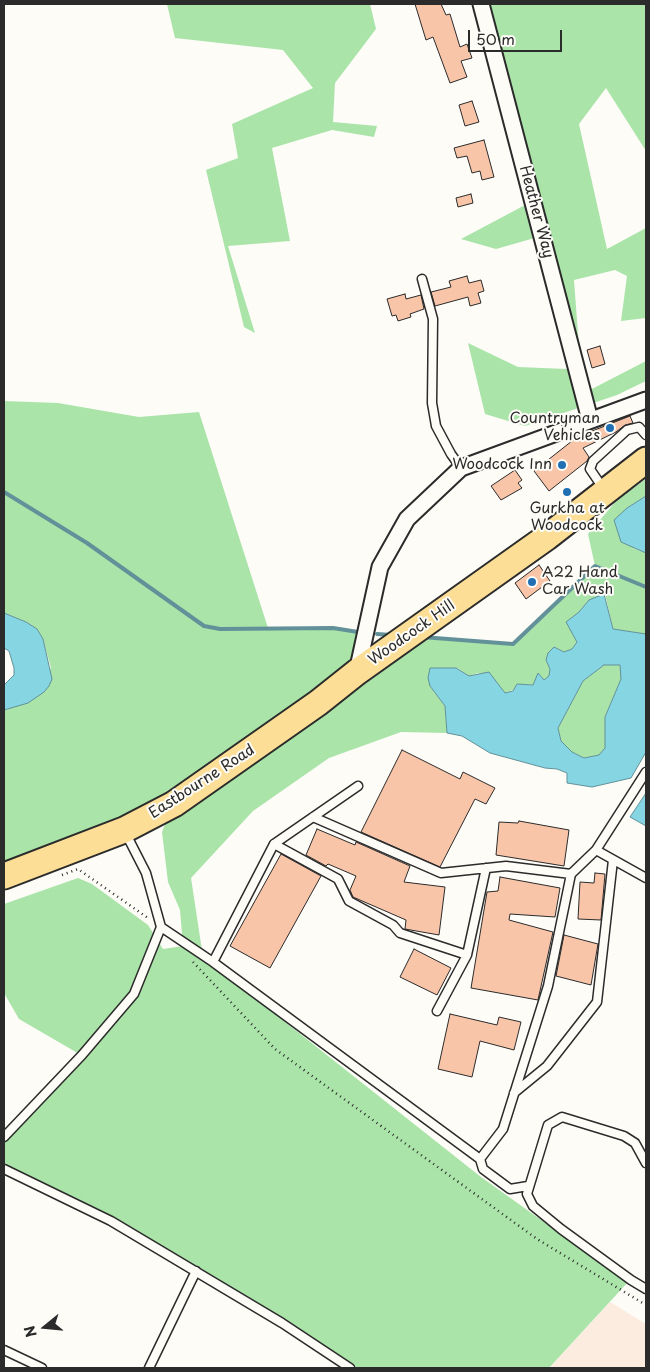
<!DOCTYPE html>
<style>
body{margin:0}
#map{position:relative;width:650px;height:1372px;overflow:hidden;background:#fdfcf7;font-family:"Playpen Sans",sans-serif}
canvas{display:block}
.frame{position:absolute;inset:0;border:5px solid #2b2b2b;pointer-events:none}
.north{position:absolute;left:20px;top:1302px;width:50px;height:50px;-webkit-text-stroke:4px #fdfcf7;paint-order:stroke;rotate:253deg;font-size:14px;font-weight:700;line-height:20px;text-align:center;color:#2b2b2b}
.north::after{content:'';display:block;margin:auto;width:18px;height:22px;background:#2b2b2b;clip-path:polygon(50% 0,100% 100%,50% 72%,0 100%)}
.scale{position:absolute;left:468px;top:30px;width:94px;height:22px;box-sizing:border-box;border:2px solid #2b2b2b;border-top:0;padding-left:6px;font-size:15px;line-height:18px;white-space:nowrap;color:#2b2b2b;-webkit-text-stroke:4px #fdfcf7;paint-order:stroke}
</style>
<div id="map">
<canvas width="650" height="1372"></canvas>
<div class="frame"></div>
<div class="north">N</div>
<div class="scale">50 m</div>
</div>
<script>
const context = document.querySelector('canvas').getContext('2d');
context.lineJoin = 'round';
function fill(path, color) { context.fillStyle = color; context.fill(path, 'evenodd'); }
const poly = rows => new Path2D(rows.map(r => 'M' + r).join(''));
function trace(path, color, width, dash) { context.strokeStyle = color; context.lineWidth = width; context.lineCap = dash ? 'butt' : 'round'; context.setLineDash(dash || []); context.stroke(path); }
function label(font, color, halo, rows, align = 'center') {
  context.font = font + ' "Playpen Sans",sans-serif'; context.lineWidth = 4; context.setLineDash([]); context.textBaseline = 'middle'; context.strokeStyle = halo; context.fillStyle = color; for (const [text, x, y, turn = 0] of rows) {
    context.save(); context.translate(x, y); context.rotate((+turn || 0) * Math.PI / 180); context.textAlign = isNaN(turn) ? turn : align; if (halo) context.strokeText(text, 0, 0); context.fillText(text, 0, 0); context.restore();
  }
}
const built = poly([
 [610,1302,646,1324,646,1368,549,1368]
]);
const green = poly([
 [167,4,370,4,376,29,335,83,333,122,377,126,374,137,332,130,272,148,290,241,228,246,255,333,244,327,206,170,238,158,232,124,313,88,283,50,175,38],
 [487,4,646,4,646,151,606,88,579,124,607,249,646,228,646,318,621,321,627,276,615,270,574,280,579,347,538,237,496,249,461,239,527,204],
 [468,343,518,367,567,369,588,391,646,361,646,381,617,395,525,426,485,414],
 [4,401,58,403,139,417,199,412,268,628,333,628,366,633,357,671,415,637,513,644,595,566,588,534,617,500,646,479,646,496,627,508,633,548,646,553,646,634,613,629,605,594,589,600,579,612,567,622,577,642,572,649,564,652,554,647,546,660,550,669,549,677,544,680,538,673,534,685,527,684,505,693,494,679,478,673,469,676,457,668,430,668,430,686,445,706,447,733,401,732,329,758,253,811,191,878,203,957,481,1177,628,1282,549,1368,357,1368,196,1271,4,1169,4,1137,81,1055,19,1019,4,993,4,904,78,878,92,884,148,925,163,949,183,946,180,910,168,882,162,832,173,804,4,876,4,710,9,709,51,668,43,639,37,629,26,622,4,613],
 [604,665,621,665,621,679,605,717,605,748,599,755,584,758,572,752,561,741,558,728,583,681]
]);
const water = poly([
 [646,496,646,553,621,542,614,520,627,508,646,496],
 [604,594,613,629,646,634,646,752,631,778,592,787,567,783,567,773,557,769,545,768,490,753,462,736,447,733,445,706,430,686,428,678,430,668,456,668,469,676,489,672,505,693,513,691,517,684,533,685,538,673,544,680,549,676,550,669,546,660,548,653,554,647,564,652,572,649,577,642,566,622,579,612,589,600,604,594],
 [604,665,620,665,621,679,605,717,605,748,599,755,584,758,572,752,561,741,558,728,583,681,604,665],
 [4,613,26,622,37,629,43,639,52,679,49,686,44,692,28,703,4,710,4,685,14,675,14,668,9,651,4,648,4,613],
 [646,793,646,826,630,817,646,793]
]);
const stream = poly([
 [4,492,87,543,204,626,220,629,333,628,358,632],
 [377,634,391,635],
 [422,637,513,644,595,566,646,587]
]);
const building = poly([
 [415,4,441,4,446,15,450,14,460,47,467,44,472,58,461,61,467,77,450,83,433,37,426,40,415,4],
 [472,101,479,122,465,126,459,105,472,101],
 [484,140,494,177,482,180,480,171,472,173,467,156,457,158,454,148,484,140],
 [471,194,473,203,458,207,456,198,471,194],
 [467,276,469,283,481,280,484,291,478,293,481,303,470,306,468,297,435,306,431,292,451,287,449,281,467,276],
 [405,294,406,299,421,295,424,309,410,314,411,317,398,321,396,315,392,316,387,299,405,294],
 [600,346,605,364,592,368,587,350,600,346],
 [630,416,633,423,625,425,616,432,583,448,589,457,587,461,549,491,534,471,577,437,630,416],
 [515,470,522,480,518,483,522,488,501,500,491,486,515,470],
 [539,565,550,581,526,599,515,583,539,565],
 [402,750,460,779,463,772,495,788,486,804,475,799,440,867,361,832,402,750],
 [519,821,569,830,564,866,496,855,499,822,518,823,519,821],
 [317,829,355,845,356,842,410,866,404,882,445,887,439,935,405,929,406,920,353,897,350,890,356,876,328,864,326,866,306,855,317,829],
 [281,854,321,876,270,968,230,946,281,854],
 [595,873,605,874,601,920,578,919,580,882,594,883,595,873],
 [500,877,560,888,555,917,510,914,509,920,553,932,538,1000,471,988,487,892,498,891,500,877],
 [564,935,598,944,591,985,556,976,564,935],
 [414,949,451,968,437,995,400,977,414,949],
 [450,1014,497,1025,499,1017,521,1022,514,1050,480,1041,472,1077,438,1069,450,1014]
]);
const path = poly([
 [62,875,78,869,148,918],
 [193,962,275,1049,537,1239,646,1305]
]);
const service = poly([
 [422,279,433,319,432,403,436,426,451,454,461,468],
 [603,488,590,469,593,461,627,430,639,427,646,435],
 [274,844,338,879,349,901,393,925,400,933,467,955,486,868],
 [596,850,646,878],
 [571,874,596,850,646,772],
 [161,927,213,962,274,844,358,786],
 [213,962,480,1159,503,1129,548,986,571,874,506,866,441,873,313,817],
 [437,1011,467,955],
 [514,1093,547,1066,597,1002,613,860],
 [4,1137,82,1055,134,994,161,927,146,873,125,832],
 [480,1159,483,1169,510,1189,528,1186],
 [646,1163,635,1143,624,1136,562,1117,548,1125,527,1194,533,1206,561,1229,631,1280,646,1289],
 [4,1169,111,1221,282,1323,350,1368],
 [4,1350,42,1368],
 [149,1368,196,1271]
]);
const minor = poly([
 [481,4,590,420],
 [357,672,380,567,407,519,461,468,646,400]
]);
const trunk = poly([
 [4,876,124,830,174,804,318,703,357,672,547,537,646,460]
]);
const markers = [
 [610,428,5,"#1f6fb2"],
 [562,465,5,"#1f6fb2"],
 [567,492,5,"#1f6fb2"],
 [532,582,5,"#1f6fb2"]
];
const streetNames = [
 ["Heather Way",536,212,75],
 ["Woodcock Hill",412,633,-35],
 ["Eastbourne Road",202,782,-33]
];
const poiNames = [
 ["Countryman",600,419],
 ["Vehicles",600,436],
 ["Woodcock Inn",552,465],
 ["Gurkha at",567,509,"center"],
 ["Woodcock",567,526,"center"],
 ["A22 Hand",542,573,"left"],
 ["Car Wash",542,590,"left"]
];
fill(built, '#fcece0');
fill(green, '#aae4a9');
fill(water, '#86d5e3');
trace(water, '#629199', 1);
trace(stream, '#629199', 4);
fill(building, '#f8c5a9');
trace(building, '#2b2b2b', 1);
trace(service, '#2b2b2b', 11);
trace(minor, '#2b2b2b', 19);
trace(trunk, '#2b2b2b', 29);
trace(path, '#2b2b2b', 2.5, [1, 4]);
trace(service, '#fdfcf7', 8);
trace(minor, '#fdfcf7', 15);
trace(trunk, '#fcde96', 25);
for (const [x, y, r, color] of markers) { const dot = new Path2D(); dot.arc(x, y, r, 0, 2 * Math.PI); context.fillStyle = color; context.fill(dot); trace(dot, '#fdfcf7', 2); }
label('15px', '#2b2b2b', '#fdfcf7', streetNames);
label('15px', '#2b2b2b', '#fdfcf7', poiNames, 'right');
</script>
